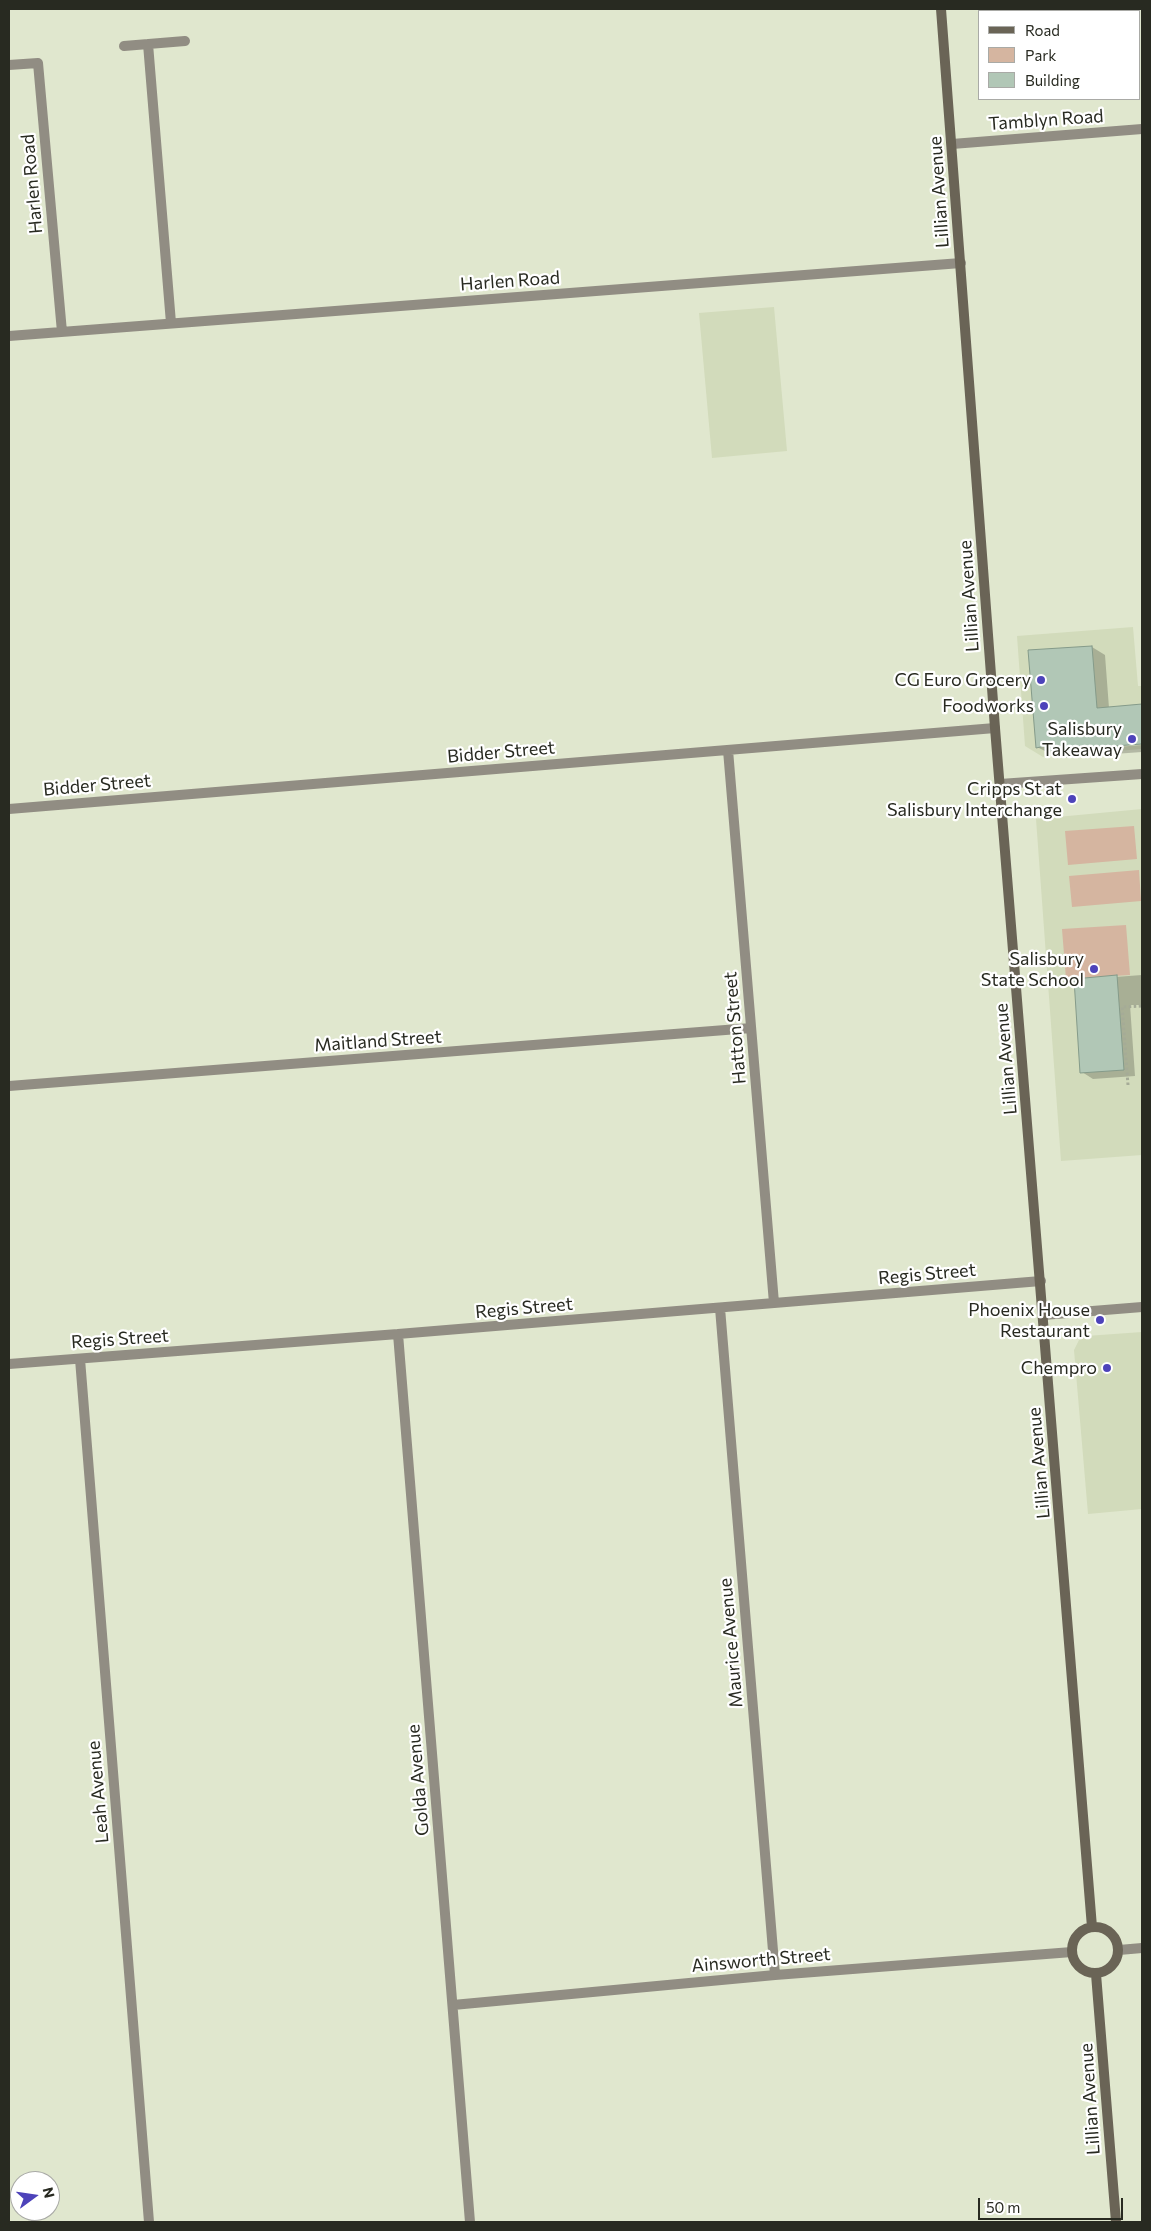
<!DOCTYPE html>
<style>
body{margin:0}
#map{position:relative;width:1151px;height:2231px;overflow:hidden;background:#e0e7ce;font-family:Commissioner,sans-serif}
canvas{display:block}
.frame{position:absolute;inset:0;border:10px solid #282a21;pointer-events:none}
.legend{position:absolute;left:978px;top:10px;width:162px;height:90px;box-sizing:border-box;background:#fff;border:1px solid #a9aaa6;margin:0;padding:6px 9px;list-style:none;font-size:15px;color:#282a21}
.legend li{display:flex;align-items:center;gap:10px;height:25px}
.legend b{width:25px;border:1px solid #a9aaa6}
.north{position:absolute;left:10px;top:2171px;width:50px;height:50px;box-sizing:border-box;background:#fff;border:1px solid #a9aaa6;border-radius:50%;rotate:76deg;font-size:14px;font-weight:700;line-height:20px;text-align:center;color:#282a21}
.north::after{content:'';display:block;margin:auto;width:18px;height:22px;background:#4d43ba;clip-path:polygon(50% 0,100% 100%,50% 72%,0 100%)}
.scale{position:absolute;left:978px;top:2198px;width:145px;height:22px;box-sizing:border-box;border:2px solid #282a21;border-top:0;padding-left:6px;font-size:15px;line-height:18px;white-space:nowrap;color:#282a21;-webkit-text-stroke:4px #fff;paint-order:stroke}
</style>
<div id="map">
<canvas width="1151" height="2231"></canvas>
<div class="frame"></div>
<ul class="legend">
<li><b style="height:6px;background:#6a6456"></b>Road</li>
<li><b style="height:14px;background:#d5b5a0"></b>Park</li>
<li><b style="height:14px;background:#b1c7b6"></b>Building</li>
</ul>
<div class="north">N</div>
<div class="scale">50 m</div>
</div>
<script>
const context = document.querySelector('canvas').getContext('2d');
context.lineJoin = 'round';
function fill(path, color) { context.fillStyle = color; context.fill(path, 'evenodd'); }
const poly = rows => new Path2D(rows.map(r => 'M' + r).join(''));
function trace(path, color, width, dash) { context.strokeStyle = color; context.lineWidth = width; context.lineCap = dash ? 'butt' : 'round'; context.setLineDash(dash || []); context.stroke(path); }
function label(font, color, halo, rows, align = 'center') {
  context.font = font + ' Commissioner,sans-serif'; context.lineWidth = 4.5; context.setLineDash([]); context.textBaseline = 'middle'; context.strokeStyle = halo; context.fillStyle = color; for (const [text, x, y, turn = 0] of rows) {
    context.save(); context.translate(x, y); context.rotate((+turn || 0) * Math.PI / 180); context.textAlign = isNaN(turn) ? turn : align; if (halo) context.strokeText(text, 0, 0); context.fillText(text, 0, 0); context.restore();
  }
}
const built = poly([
 [774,307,787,451,712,458,699,313],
 [1133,627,1138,686,1142,686,1142,749,1043,757,1025,746,1017,636],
 [1142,809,1142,1155,1061,1161,1036,819],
 [1142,1332,1142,1509,1088,1514,1074,1350,1079,1340,1086,1336]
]);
const green = poly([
 [1134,826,1137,859,1068,865,1065,831],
 [1139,870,1141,901,1072,907,1069,876],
 [1126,925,1130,975,1066,979,1062,929]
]);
const shadow = poly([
 [1092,647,1105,655,1109,708,1142,705,1142,695,1142,743,1050,750,1052,752,1142,745,1142,752,1059,758,1037,747],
 [1142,975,1142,1005,1130,1005,1135,1076,1093,1079,1082,1072,1075,980]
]);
const building = poly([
 [1092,646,1097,708,1142,704,1142,744,1045,751,1045,746,1036,748,1028,650,1092,646],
 [1117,975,1124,1070,1080,1073,1074,979,1117,975]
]);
const path = poly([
 [1128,1085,1122,1007,1142,1006]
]);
const street = poly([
 [148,44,171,323],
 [124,46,185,41],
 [9,65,38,63,62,332],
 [952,144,1142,129],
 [9,336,961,263],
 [728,750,774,1303],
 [1000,784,1142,774],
 [9,809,995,728],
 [9,1086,751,1028],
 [720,1308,775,1975],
 [1043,1315,1142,1307],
 [398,1334,470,2222],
 [80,1359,149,2222],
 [9,1364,398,1334,1041,1281],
 [1119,1950,1142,1948],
 [453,2005,775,1975,1072,1952]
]);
const secondary = poly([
 [941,9,995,728,1092,1927],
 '1072 1950a23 23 0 1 1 46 0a23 23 0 1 1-46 0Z',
 [1096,1974,1116,2222]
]);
const markers = [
 [1041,680,5,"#4d43ba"],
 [1044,706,5,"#4d43ba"],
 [1132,739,5,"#4d43ba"],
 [1072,799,5,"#4d43ba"],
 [1094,969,5,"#4d43ba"],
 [1100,1320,5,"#4d43ba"],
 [1107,1368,5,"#4d43ba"]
];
const streetNames = [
 ["Tamblyn Road",1046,120,-4],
 ["Harlen Road",32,184,-95],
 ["Lillian Avenue",939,192,-94],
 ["Harlen Road",510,281,-4],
 ["Lillian Avenue",969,596,-94],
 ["Bidder Street",501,752,-5],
 ["Bidder Street",97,785,-5],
 ["Hatton Street",735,1028,-95],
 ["Maitland Street",378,1041,-4],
 ["Lillian Avenue",1006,1059,-95],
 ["Regis Street",927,1274,-5],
 ["Regis Street",524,1308,-5],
 ["Regis Street",120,1339,-4],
 ["Lillian Avenue",1039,1463,-95],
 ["Maurice Avenue",731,1643,-95],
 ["Golda Avenue",418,1780,-95],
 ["Leah Avenue",98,1792,-95],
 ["Ainsworth Street",761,1960,-5],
 ["Lillian Avenue",1090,2099,-94]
];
const poiNames = [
 ["CG Euro Grocery",1031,680],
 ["Foodworks",1034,706],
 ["Salisbury",1122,729],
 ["Takeaway",1122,750],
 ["Cripps St at",1062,789],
 ["Salisbury Interchange",1062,810],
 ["Salisbury",1084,959],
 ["State School",1084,980],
 ["Phoenix House",1090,1310],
 ["Restaurant",1090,1331],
 ["Chempro",1097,1368]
];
fill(built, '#d2dbbb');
fill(green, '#d5b5a0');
fill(shadow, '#0003');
fill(building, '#b1c7b6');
trace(building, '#859b8a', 1);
trace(path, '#a5ab97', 3, [2.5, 2.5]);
trace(street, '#918d83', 10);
trace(secondary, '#6a6456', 10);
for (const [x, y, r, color] of markers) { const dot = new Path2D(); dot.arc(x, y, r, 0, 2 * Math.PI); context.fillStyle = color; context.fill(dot); trace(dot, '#fff', 2); }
label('18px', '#282a21', '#fff', streetNames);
label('18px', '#282a21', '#fff', poiNames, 'right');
</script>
